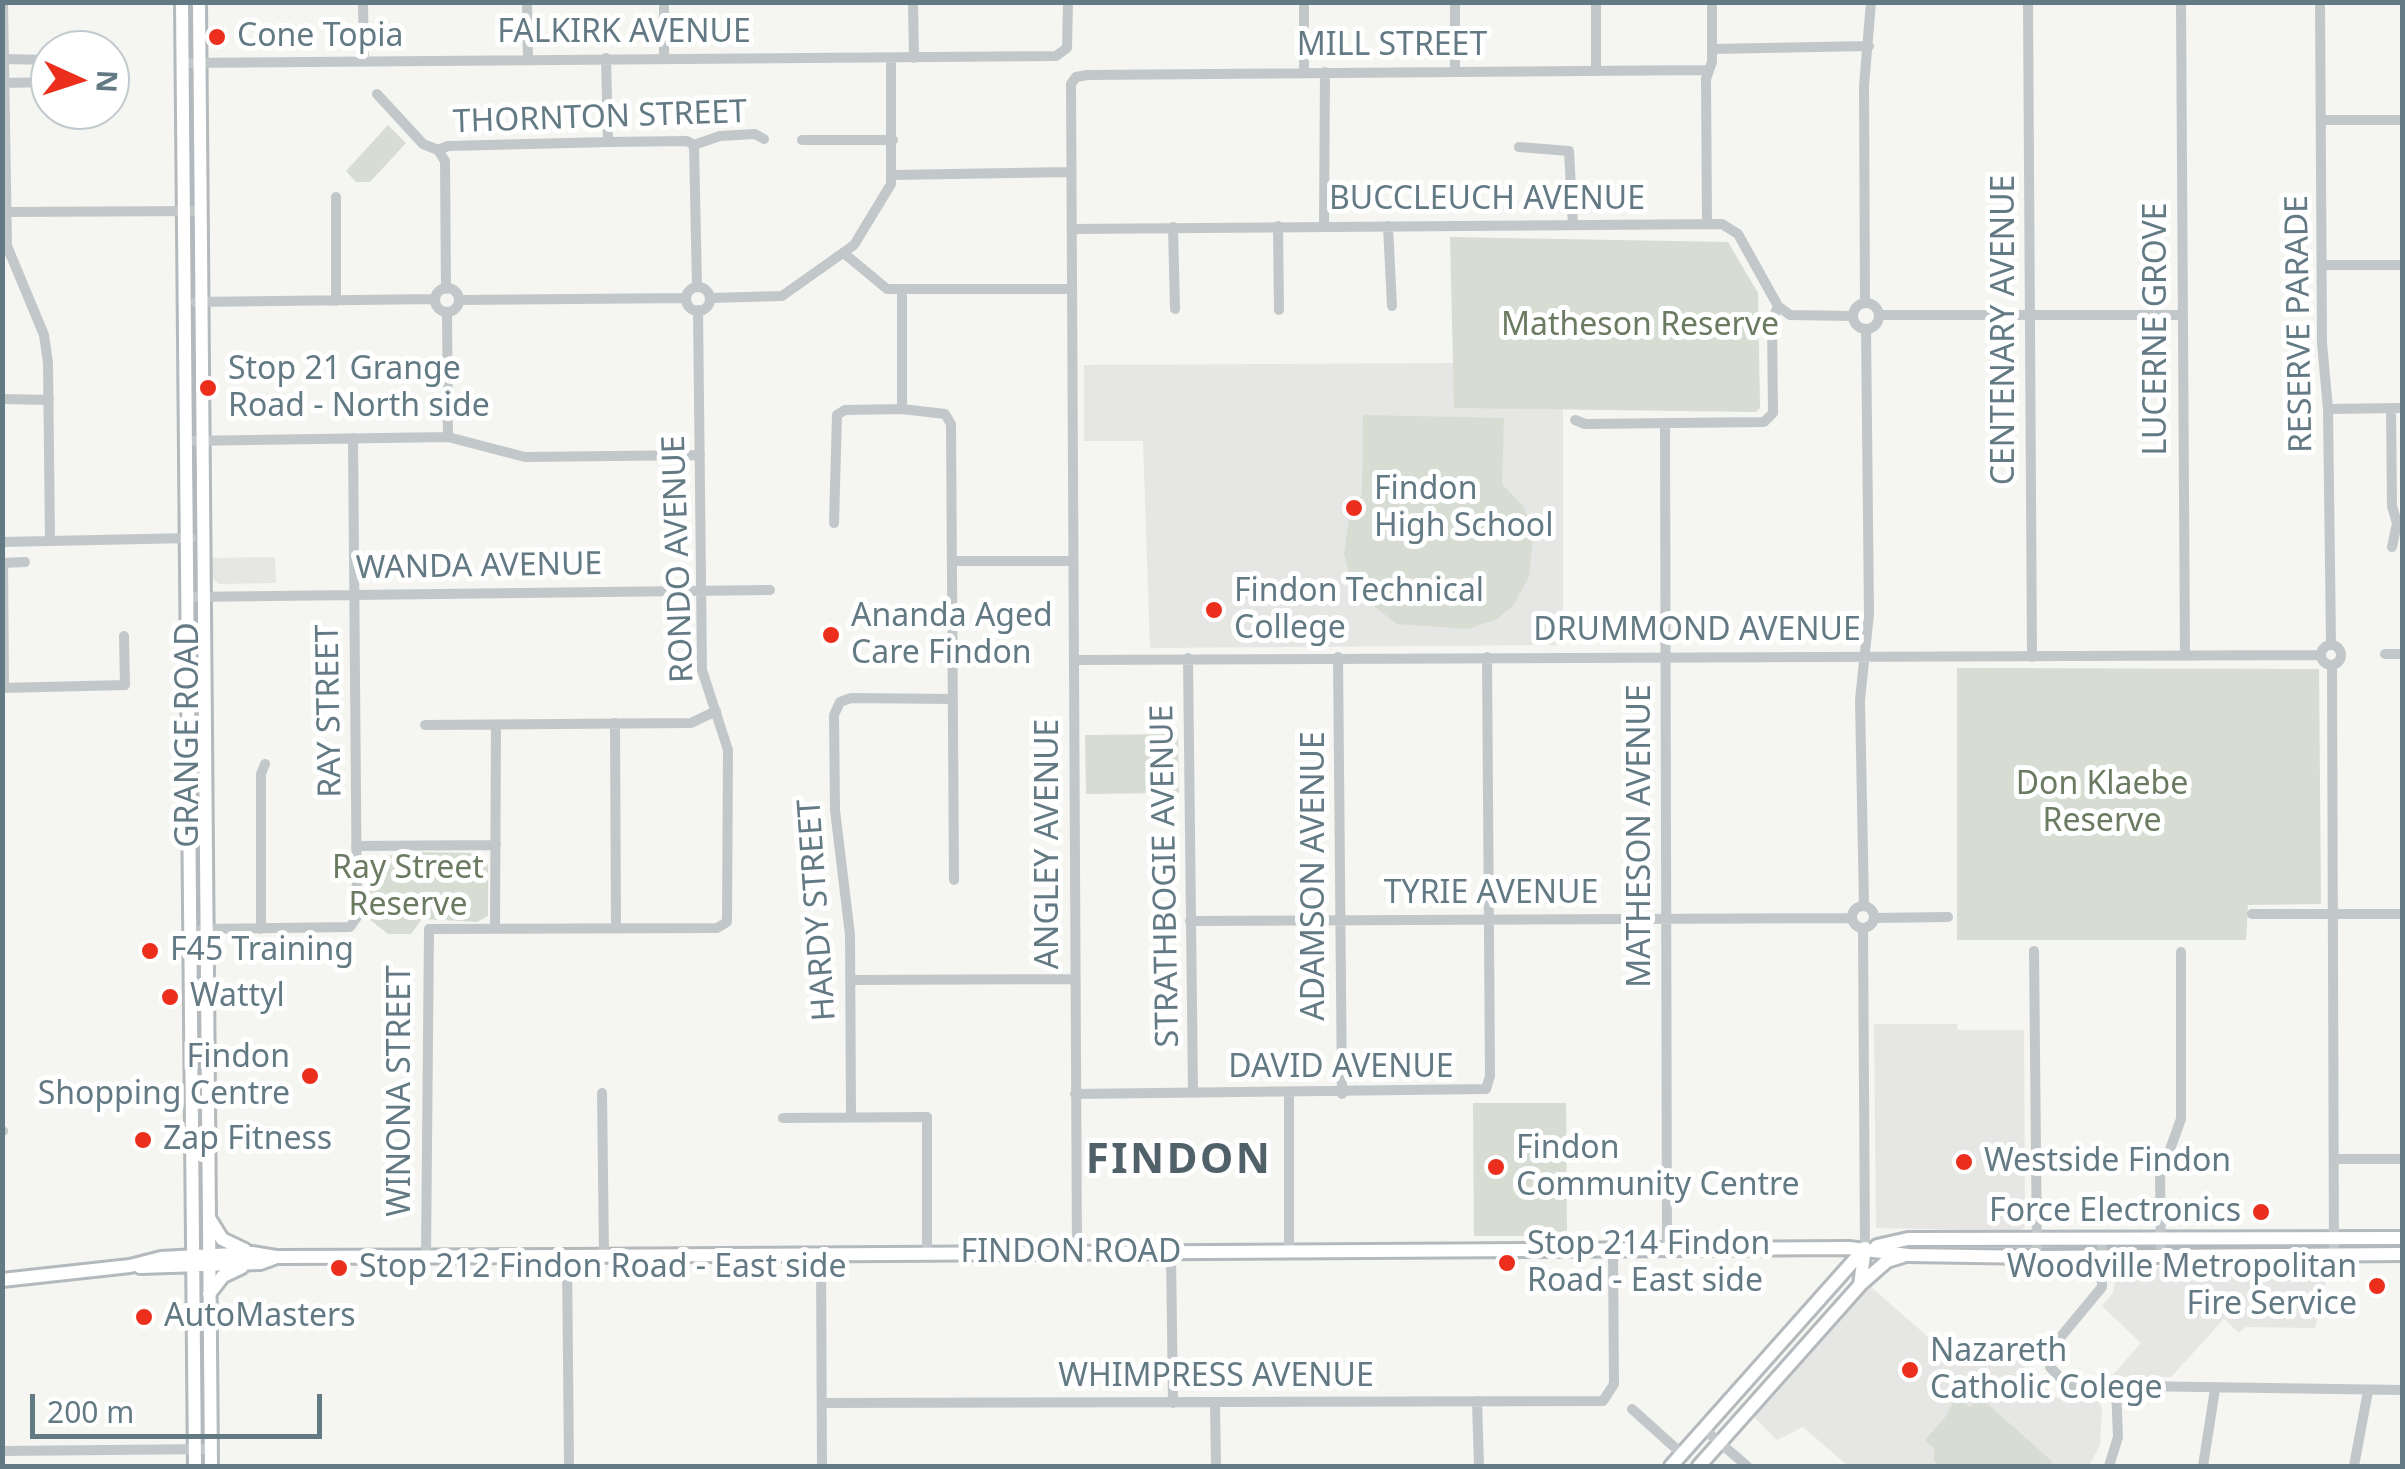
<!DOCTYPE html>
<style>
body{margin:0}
#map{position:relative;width:2405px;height:1469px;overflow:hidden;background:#f5f5f1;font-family:"Noto Sans",sans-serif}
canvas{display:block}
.frame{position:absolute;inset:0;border:5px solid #637a84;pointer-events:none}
.north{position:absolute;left:30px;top:30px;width:100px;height:100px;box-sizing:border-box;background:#fff;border:2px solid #c1cace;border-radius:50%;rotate:93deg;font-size:28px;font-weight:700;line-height:40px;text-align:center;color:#637a84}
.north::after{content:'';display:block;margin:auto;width:35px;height:45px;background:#eb2f1c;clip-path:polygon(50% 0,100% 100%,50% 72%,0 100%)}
.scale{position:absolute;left:30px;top:1394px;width:292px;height:45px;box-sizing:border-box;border:5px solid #637a84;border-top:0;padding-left:12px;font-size:30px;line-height:35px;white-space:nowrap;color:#637a84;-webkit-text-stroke:8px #fff;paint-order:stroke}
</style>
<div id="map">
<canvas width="2405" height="1469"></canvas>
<div class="frame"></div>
<div class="north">N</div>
<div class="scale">200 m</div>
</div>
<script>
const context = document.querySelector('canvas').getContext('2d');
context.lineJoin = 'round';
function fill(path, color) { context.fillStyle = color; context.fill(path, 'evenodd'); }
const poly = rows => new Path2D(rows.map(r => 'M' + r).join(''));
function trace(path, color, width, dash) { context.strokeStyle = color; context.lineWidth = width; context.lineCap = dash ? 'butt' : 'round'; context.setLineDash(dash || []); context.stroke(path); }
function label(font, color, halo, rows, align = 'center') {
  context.font = font + ' "Noto Sans",sans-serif'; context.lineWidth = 10; context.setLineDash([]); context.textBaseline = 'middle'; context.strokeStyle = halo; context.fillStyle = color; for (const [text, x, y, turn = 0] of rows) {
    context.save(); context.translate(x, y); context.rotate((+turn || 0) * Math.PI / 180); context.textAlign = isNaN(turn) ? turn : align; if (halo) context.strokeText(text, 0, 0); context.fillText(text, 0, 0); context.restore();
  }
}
const built = poly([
 [1453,363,1455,408,1563,407,1563,645,1150,648,1143,441,1084,441,1084,365],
 [275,557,276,583,219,584,212,578,212,558],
 [1874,1024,1957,1024,1958,1030,2024,1030,2025,1226,2021,1231,1876,1228],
 [2117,1268,2244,1267,2329,1268,2315,1328,2246,1327,2239,1333,2224,1319,2171,1377,2111,1377,2141,1343,2102,1306,2113,1293],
 [1870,1286,1950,1356,2015,1358,2057,1398,2098,1401,2102,1408,2100,1445,2089,1466,1848,1466,1803,1427,1777,1440,1751,1414]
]);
const green = poly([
 [388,125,406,143,370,182,356,182,346,171],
 [1450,237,1728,242,1758,293,1760,408,1756,412,1454,408],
 [1363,415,1504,418,1502,484,1524,507,1533,538,1529,576,1513,606,1497,619,1468,629,1397,624,1353,590,1344,554,1349,519,1362,494],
 [1957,668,2319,669,2321,904,2248,905,2246,940,1957,940],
 [1178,734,1179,793,1086,794,1085,735],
 [419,852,472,853,488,859,488,916,477,922,422,919,411,934,388,934,368,918,368,874,377,873,378,862,385,856],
 [1473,1103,1566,1103,1567,1236,1474,1236],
 [1956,1395,1970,1407,1977,1399,1983,1400,2053,1462,2049,1466,1940,1466,1934,1461,1934,1448,1925,1440,1947,1415]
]);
const minor = poly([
 [3,2,7,246,44,335,48,363,50,541],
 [363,2,364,60],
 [527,2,528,58],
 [664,2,664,57],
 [913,2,914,58],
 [1304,2,1304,72],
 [1596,2,1596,70],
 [2028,2,2032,657],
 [2181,2,2185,656],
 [2320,2,2322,343,2328,409,2331,645],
 [1712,49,1869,46],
 [606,58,608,142],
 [4,59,50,60],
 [183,63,1056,56,1067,48,1068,2],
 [1455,70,1455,2],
 [4,83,50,82],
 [377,94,423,144,438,150,445,161,446,289],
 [2321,120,2402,120],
 [802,140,893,140],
 [694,145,697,287],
 [1519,147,1569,151,1573,225],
 [438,150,448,146,608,142,687,141,694,145,720,136,755,134,764,139],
 [893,175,1071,172],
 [7,212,200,211],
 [1707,224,1706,79,1712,62,1712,2],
 [1278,226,1279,310],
 [1324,226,1325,72],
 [1388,226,1392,306],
 [1173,227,1175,309],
 [1072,229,1722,224,1738,234,1778,306,1790,315,1853,316],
 [846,255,887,289,1071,289],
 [2322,265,2402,265],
 '686 299a12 12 0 1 1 24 0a12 12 0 1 1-24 0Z',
 '435 300a12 12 0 1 1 24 0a12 12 0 1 1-24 0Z',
 [902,290,902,409],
 [710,298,782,296,854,245,891,184,891,58],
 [459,300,686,298],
 [336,301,336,197],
 [196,302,435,299],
 '1853 316a13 13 0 1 1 26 0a13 13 0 1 1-26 0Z',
 [1865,303,1864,86,1871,2],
 [447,312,448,437],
 [1880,315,2182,315],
 [2,399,49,400],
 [2391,408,2392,506,2397,523,2392,547],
 [2328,409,2402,408],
 [1575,420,1585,424,1764,422,1773,413,1772,321,1778,306],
 [1665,423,1667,1250],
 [186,441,448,437,525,457,700,455],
 [834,523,837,415,845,410,902,409,945,414,951,424,954,880],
 [2,542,191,538],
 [952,561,1073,561],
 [2,563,25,562],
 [3,563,4,688],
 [188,597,770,590],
 '2321 655a10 10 0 1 1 20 0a10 10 0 1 1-20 0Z',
 [2385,654,2402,654],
 [1338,657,1342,1094],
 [1188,658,1193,1093],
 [1074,660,2320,655],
 [2332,666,2334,1255],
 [2,688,125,685,124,636],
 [615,723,616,929],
 [425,725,691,723,716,711],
 [356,846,496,845],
 '1852 917a11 11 0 1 1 22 0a11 11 0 1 1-22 0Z',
 [1864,906,1860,700,1869,614,1866,329],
 [2252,914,2402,914],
 [1875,918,1948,917],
 [1190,921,1852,918],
 [202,929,350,927,357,917,353,438],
 [261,929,261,774,265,764],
 [495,929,496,725],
 [1863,929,1865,1248],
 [2034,951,2037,1257],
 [851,980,1075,979],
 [602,1093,604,1256],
 [1075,1094,1486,1089,1490,1076,1487,657],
 [851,1117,850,935,835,810,834,715,840,702,851,698,952,699],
 [783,1118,927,1117,927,1254],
 [2,1131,3,1131],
 [2334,1159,2402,1159],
 [2102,1240,2102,1287,2049,1351,2050,1367,2067,1385,2402,1390],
 [1289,1252,1289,1093],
 [1077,1253,1071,84,1076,77,1087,75,1707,70],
 [1171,1253,1173,1403],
 [426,1254,429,929,717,928,727,922,728,750,702,670,698,310],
 [821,1255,822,1466],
 [2161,1255,2160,1177,2181,1119,2181,952],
 [567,1256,569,1466],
 [1477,1401,1479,1466],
 [822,1403,1603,1401,1614,1384,1613,1250],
 [1215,1403,1216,1466],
 [1632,1409,1682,1454],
 [1704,1429,1747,1466],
 [2,1451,211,1449],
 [2109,1466,2118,1437,2116,1388],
 [2203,1466,2215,1389],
 [2354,1466,2368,1391]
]);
const major = poly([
 [182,2,195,1466],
 [199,2,211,1466],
 [209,1218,222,1239,245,1250],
 [1877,1246,1908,1239,2402,1238],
 [140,1267,260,1263,274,1258],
 [2,1280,130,1266,161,1258,252,1253,276,1257,567,1256,1849,1248,1908,1255,2037,1257,2402,1254],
 [1862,1283,1887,1261,1903,1256],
 [209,1294,223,1276,242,1267],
 [1671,1466,1865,1248],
 [1699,1466,1860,1285,1865,1248]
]);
const markers = [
 [217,37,10,"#eb2f1c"],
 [208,388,10,"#eb2f1c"],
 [1354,508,10,"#eb2f1c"],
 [1214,610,10,"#eb2f1c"],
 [831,635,10,"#eb2f1c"],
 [150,951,10,"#eb2f1c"],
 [170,997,10,"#eb2f1c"],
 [310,1076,10,"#eb2f1c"],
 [143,1140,10,"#eb2f1c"],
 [1964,1162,10,"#eb2f1c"],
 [1496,1167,10,"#eb2f1c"],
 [2261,1212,10,"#eb2f1c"],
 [1507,1263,10,"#eb2f1c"],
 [339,1268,10,"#eb2f1c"],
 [2377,1286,10,"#eb2f1c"],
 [144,1317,10,"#eb2f1c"],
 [1910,1370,10,"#eb2f1c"]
];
const streetNames = [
 ["FALKIRK AVENUE",624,33],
 ["MILL STREET",1392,46],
 ["THORNTON STREET",600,118,-2],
 ["BUCCLEUCH AVENUE",1487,200],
 ["RESERVE PARADE",2300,324,-91],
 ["LUCERNE GROVE",2157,329,-90],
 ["CENTENARY AVENUE",2005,330,-90],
 ["RONDO AVENUE",679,559,-92],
 ["WANDA AVENUE",479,567,-1],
 ["DRUMMOND AVENUE",1697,631],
 ["RAY STREET",330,711,-91],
 ["GRANGE ROAD",189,735,-90],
 ["MATHESON AVENUE",1641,836,-90],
 ["ANGLEY AVENUE",1049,844,-90],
 ["STRATHBOGIE AVENUE",1166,876,-91],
 ["ADAMSON AVENUE",1315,876,-90],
 ["TYRIE AVENUE",1491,894],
 ["HARDY STREET",818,910,-94],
 ["DAVID AVENUE",1341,1068],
 ["WINONA STREET",401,1091,-90],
 ["FINDON ROAD",1071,1253],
 ["WHIMPRESS AVENUE",1216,1377]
];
const poiNames = [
 ["Cone Topia",237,37],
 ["Stop 21 Grange",228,370],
 ["Road - North side",228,407],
 ["Findon",1374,490],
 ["High School",1374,527],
 ["Findon Technical",1234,592],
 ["College",1234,629],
 ["Ananda Aged",851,617],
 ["Care Findon",851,654],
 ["F45 Training",170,951],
 ["Wattyl",190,997],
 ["Findon",290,1058,"right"],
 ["Shopping Centre",290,1095,"right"],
 ["Zap Fitness",163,1140],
 ["Findon",1516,1149],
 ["Community Centre",1516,1186],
 ["Westside Findon",1984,1162],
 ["Force Electronics",2241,1212,"right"],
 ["Stop 214 Findon",1527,1245],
 ["Road - East side",1527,1282],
 ["Stop 212 Findon Road - East side",359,1268],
 ["Woodville Metropolitan",2357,1268,"right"],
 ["Fire Service",2357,1305,"right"],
 ["AutoMasters",164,1317],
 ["Nazareth",1930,1352],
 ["Catholic Colege",1930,1389]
];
const parkNames = [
 ["Matheson Reserve",1640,326],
 ["Don Klaebe",2102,785],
 ["Reserve",2102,822],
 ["Ray Street",408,869],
 ["Reserve",408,906]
];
const districtNames = [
 ["FINDON",1179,1161]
];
fill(built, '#e6e6e5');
fill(green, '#d7ddd2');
trace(major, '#b3b9bc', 18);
trace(minor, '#c2c7c9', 10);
trace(major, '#fff', 12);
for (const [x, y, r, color] of markers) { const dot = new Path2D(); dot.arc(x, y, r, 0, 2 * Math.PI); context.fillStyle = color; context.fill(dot); trace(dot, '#fff', 4); }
label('32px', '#637a84', '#fff', streetNames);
label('32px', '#637a84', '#fff', poiNames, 'left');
label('32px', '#6a7b62', '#fff', parkNames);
context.letterSpacing = '2.5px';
label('bold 42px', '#516169', '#fff', districtNames);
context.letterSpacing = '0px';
</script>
